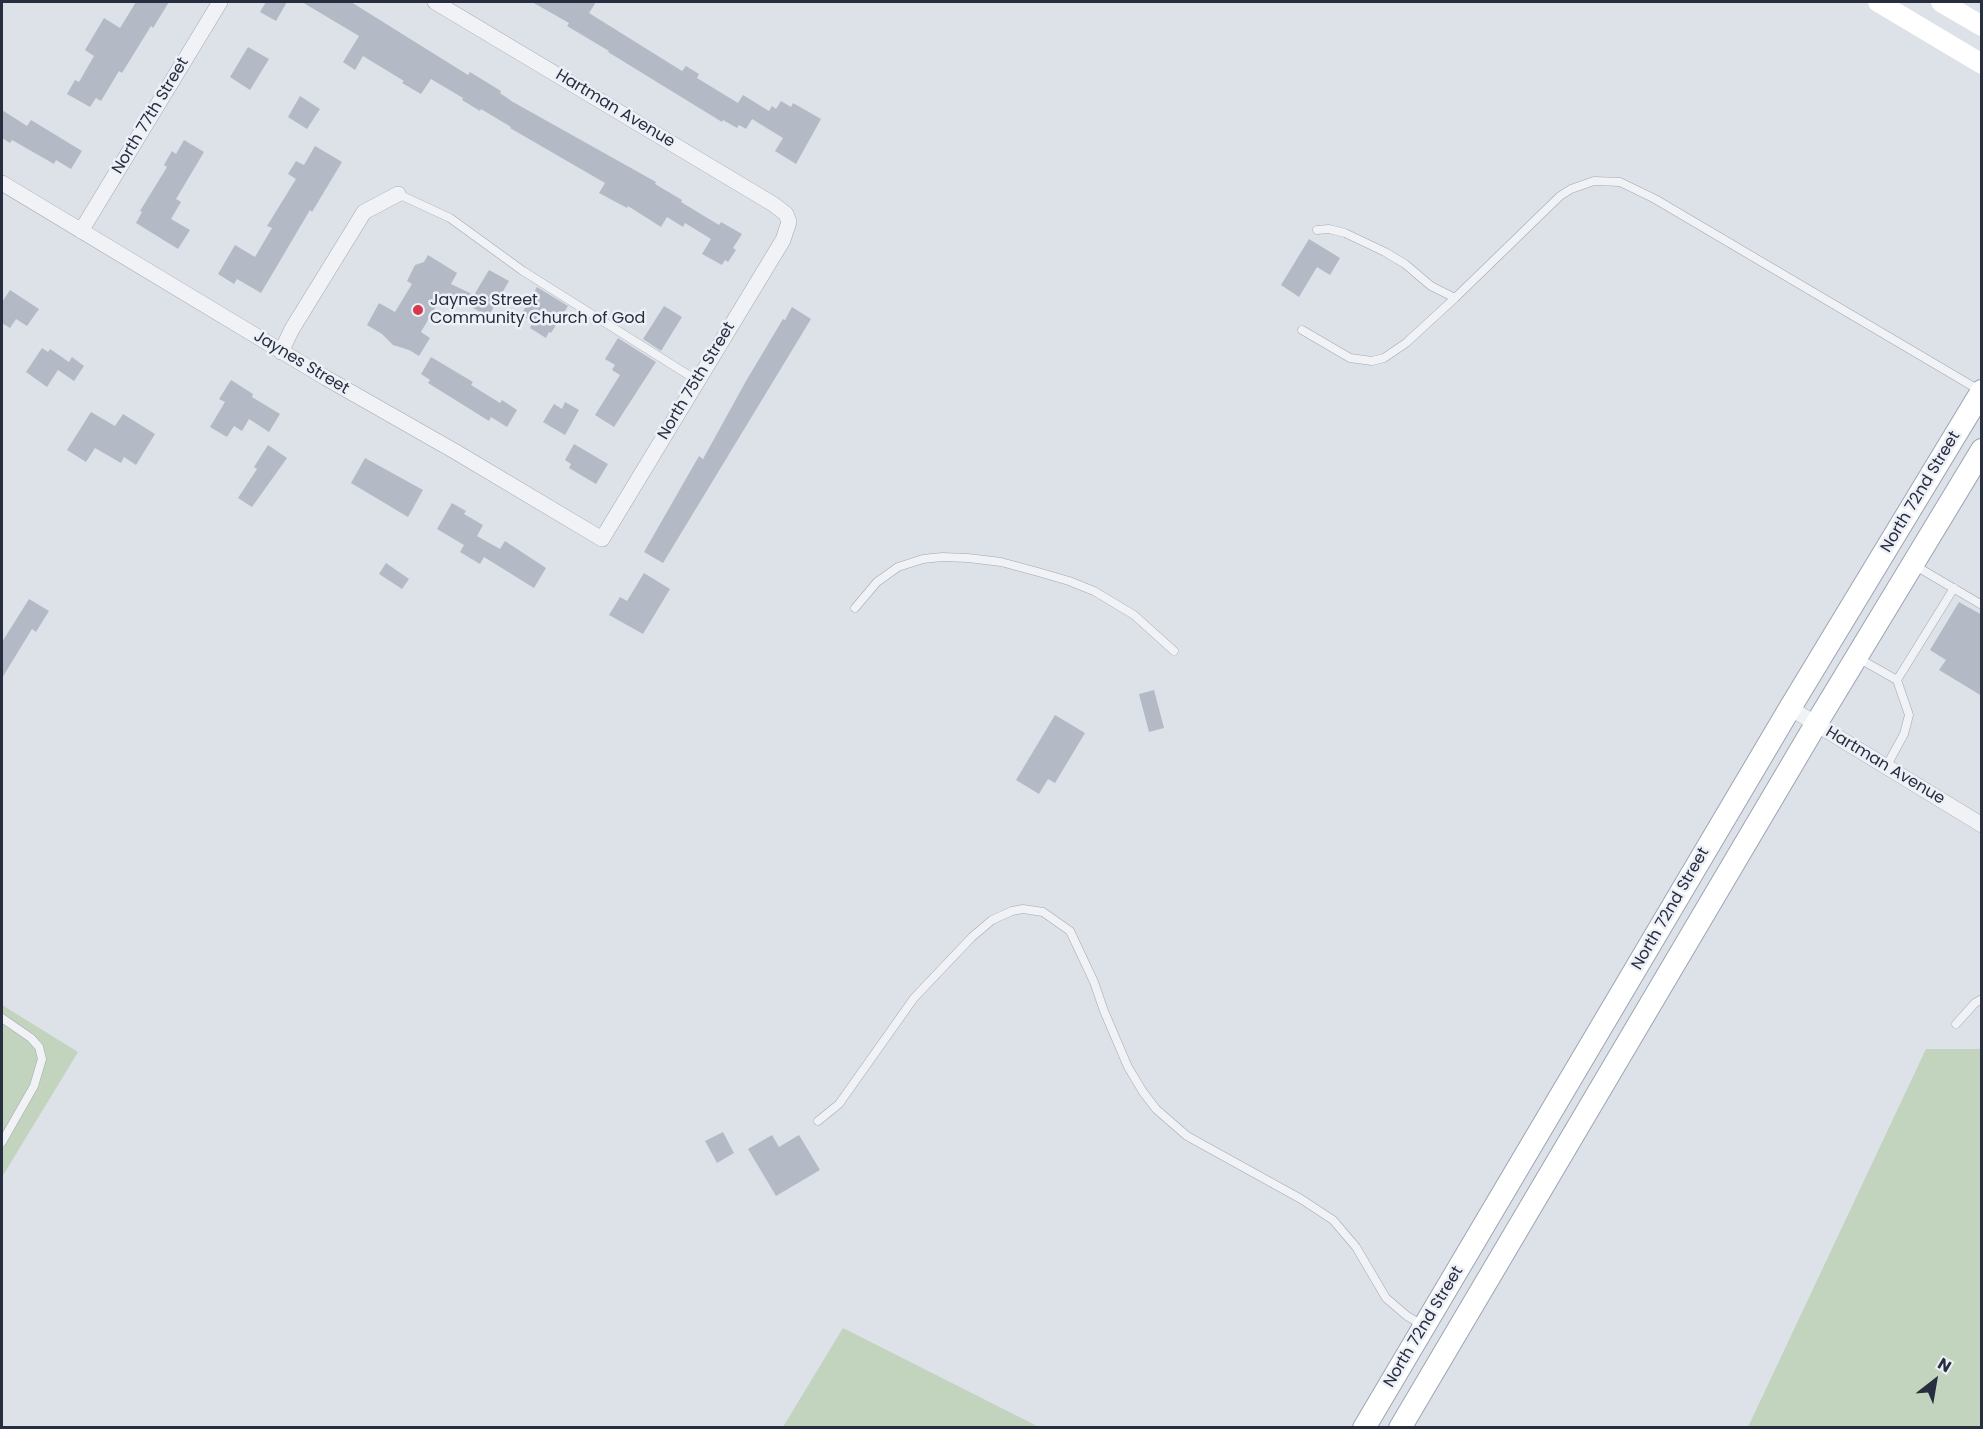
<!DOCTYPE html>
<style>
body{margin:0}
#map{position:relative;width:1983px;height:1429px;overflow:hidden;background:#dde1e8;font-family:Poppins,sans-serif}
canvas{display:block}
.frame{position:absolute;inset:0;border:3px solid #262e40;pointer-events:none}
.north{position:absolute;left:1905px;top:1351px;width:60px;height:60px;-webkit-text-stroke:4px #edf0f6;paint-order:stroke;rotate:31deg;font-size:16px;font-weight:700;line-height:24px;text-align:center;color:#262e40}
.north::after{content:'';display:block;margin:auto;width:21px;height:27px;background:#262e40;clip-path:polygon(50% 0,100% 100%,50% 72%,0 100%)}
</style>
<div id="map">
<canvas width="1983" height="1429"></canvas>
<div class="frame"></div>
<div class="north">N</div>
</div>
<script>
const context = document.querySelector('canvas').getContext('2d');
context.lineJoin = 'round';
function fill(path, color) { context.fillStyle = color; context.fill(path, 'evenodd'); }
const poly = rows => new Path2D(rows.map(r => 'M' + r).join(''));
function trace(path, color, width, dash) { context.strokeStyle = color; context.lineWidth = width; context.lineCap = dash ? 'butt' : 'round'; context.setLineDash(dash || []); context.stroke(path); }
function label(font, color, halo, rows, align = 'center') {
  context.font = font + ' Poppins,sans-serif'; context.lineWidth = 5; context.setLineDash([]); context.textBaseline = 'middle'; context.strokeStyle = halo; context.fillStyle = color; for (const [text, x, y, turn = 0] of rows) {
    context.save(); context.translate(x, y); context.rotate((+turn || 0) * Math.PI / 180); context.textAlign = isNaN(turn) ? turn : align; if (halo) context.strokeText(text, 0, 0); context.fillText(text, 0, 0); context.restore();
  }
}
const green = poly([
 [2,1005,78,1052,2,1177],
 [1926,1049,1981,1049,1981,1427,1748,1427],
 [843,1328,1039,1427,783,1427]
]);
const building = poly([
 [136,2,169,2,153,28,151,26,122,73,119,71,101,101,96,98,90,107,67,94,75,80,79,82,94,56,85,50,104,18,120,28],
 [266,2,287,2,276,21,260,12],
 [302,2,351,2,468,75,470,72,501,91,500,93,513,102,656,182,655,184,682,200,681,202,719,225,721,222,742,234,733,248,736,250,728,262,725,260,722,265,702,254,711,239,685,223,683,227,667,217,661,227,628,206,627,208,599,193,605,183,510,128,511,127,481,109,480,111,462,100,463,98,431,79,421,94,402,83,404,81,363,56,355,70,343,62,359,36],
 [532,2,596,2,589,13,682,71,686,66,699,74,697,78,738,103,743,95,769,111,772,106,776,109,781,101,791,107,793,103,821,119,796,164,775,151,783,138,752,119,746,129,739,125,737,128,723,120,722,122,608,52,609,51,567,26,569,23],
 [248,47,269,59,250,90,230,77],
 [300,96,320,109,307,129,288,117],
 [2,110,27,126,31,120,82,151,71,169,56,160,54,164,12,140,10,143,2,138],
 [184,140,204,152,176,199,181,202,171,219,190,230,178,249,136,223,142,212,140,211,167,167,164,165,172,151,176,154],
 [315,146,342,162,312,212,310,210,261,293,237,279,234,284,218,274,235,245,255,257,272,228,267,226,296,179,288,174,296,161,304,165],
 [1309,239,1340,258,1330,275,1317,267,1299,297,1281,285],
 [428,255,457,273,451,284,474,295,489,270,509,281,488,317,449,293,442,305,438,303,421,332,430,338,419,356,409,350,393,345,382,334,367,325,379,303,395,312,412,284,407,281,415,265,424,262],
 [537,287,568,306,551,333,549,332,546,338,530,328,533,322,521,315],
 [10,290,39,309,27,326,16,319,10,328,2,323,2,302],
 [664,306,682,317,661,351,643,339],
 [792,307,811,319,663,563,644,552,699,456,703,459,746,381,783,319,785,320],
 [618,338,656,362,614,427,595,415,620,375,612,370,615,365,605,359],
 [42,348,48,352,50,349,69,362,72,357,84,366,74,381,58,370,47,387,26,372],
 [431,357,473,382,471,385,500,403,502,400,517,410,507,427,491,417,489,421,428,383,430,380,421,374],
 [231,380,253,394,252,397,280,414,269,432,249,419,242,431,234,426,227,437,210,427,225,402,219,399],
 [565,402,579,410,565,435,543,422,554,404,562,409],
 [91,412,115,426,123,414,155,434,136,465,124,457,121,463,95,448,86,462,67,450],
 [574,444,608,464,596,484,569,468,571,464,565,460],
 [268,445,287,458,252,507,238,498,257,469,254,467],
 [365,458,423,490,408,517,351,483],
 [452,503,466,511,464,514,483,525,477,536,500,549,505,541,546,568,534,588,484,557,480,564,460,552,464,545,437,529],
 [386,563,409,579,402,589,379,574],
 [644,573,670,589,643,634,609,615,620,597,627,601],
 [29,599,49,611,36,632,32,629,2,678,2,642],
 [1959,602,1982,615,1982,696,1939,670,1946,660,1930,650],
 [1154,690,1164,728,1149,732,1139,694],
 [1055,715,1085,733,1055,783,1048,779,1039,794,1016,780],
 [723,1132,734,1153,717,1163,705,1141],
 [772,1135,779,1147,799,1135,820,1170,776,1196,748,1149]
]);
const service = poly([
 [398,194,450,218,523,271,698,381],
 [1455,298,1560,196,1571,189,1594,181,1620,182,1655,199,1979,390],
 [1302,330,1350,358,1372,361,1384,358,1406,343,1455,298,1431,286,1405,264,1385,252,1345,233,1329,229,1317,230],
 [1914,565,1982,605],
 [855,608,877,582,898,567,923,559,942,557,968,558,1001,562,1038,572,1069,581,1094,591,1134,615,1174,651],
 [1858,658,1897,680],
 [1886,767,1904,734,1909,715,1897,680,1954,588],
 [2,1018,31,1038,39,1047,42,1059,34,1086,2,1142],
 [1956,1024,1975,1003,1982,999],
 [818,1121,839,1104,914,998,972,937,992,920,1012,911,1023,909,1043,912,1070,931,1094,982,1104,1011,1128,1067,1143,1092,1156,1109,1187,1136,1301,1199,1333,1220,1356,1247,1386,1298,1407,1316,1424,1326]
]);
const minor = poly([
 [2,183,326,378,456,452,602,539,783,240,789,222,786,214,773,204,435,2],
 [81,231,220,2],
 [281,352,292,329,364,212,398,194],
 [1790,708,1982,825]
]);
const secondary = poly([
 [1878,2,1982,64],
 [1941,2,1982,26]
]);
const primary = poly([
 [1364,1428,1790,708,1982,391],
 [1400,1428,1816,724,1982,450]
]);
const markers = [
 [418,310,6,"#d63a4a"]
];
const streetNames = [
 ["Hartman Avenue",615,109,31],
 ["North 77th Street",151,116,-59],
 ["Jaynes Street",301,363,31],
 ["North 75th Street",697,381,-59],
 ["North 72nd Street",1921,492,-59],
 ["Hartman Avenue",1885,766,31],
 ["North 72nd Street",1671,909,-60],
 ["North 72nd Street",1424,1327,-59]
];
const poiNames = [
 ["Jaynes Street",430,301],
 ["Community Church of God",430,319]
];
fill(green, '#c2d3be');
fill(building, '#b4bac5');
trace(service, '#a2a8b2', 9);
trace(minor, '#a2a8b2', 16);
trace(primary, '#9ca5b4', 24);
trace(service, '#f0f2f6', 8);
trace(minor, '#f0f2f6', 15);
trace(secondary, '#fff', 20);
trace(primary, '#fff', 22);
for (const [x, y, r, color] of markers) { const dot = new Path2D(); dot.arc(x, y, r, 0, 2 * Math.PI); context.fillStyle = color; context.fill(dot); trace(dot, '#edf0f6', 2); }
label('16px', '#262e40', '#edf0f6', streetNames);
label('16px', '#262e40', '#edf0f6', poiNames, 'left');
</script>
